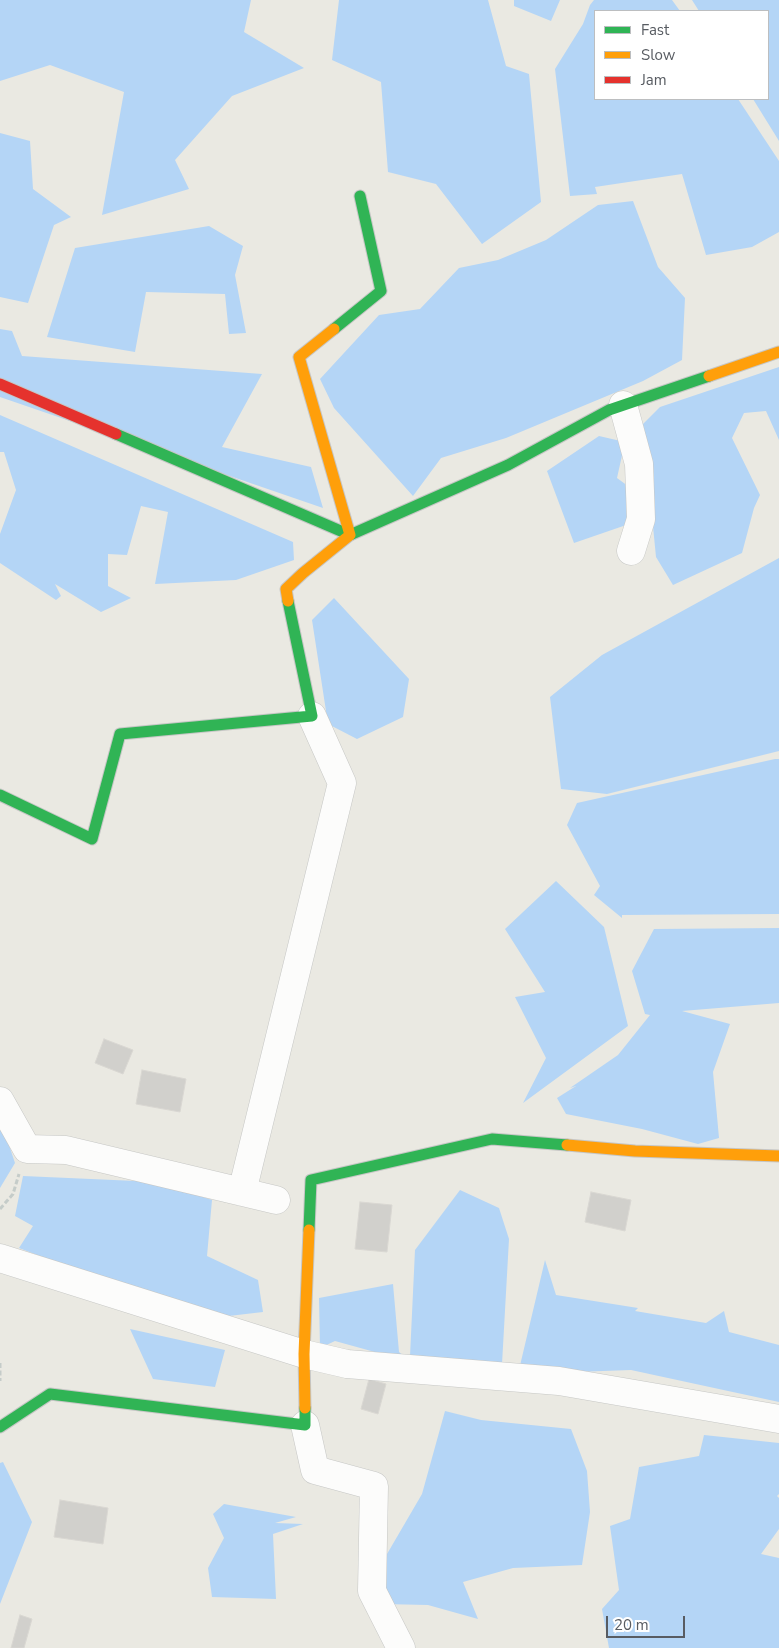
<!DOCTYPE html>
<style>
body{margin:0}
#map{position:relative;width:779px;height:1648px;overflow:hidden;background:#eae9e2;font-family:"Nunito Sans",sans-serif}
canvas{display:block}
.legend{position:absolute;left:594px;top:10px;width:175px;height:90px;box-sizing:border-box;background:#fff;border:1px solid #bcbec0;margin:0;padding:6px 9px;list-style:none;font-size:15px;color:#585c62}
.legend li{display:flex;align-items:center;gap:10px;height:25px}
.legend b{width:25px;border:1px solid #bcbec0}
.scale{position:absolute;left:606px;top:1616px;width:79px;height:22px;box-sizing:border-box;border:2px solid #585c62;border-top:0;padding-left:6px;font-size:15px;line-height:18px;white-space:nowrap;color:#585c62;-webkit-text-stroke:4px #fff;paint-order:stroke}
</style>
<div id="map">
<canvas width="779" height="1648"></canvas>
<ul class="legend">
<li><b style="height:6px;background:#30b455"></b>Fast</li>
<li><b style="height:6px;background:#ff9f0a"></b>Slow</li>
<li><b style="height:6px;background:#e5322d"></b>Jam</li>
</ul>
<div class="scale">20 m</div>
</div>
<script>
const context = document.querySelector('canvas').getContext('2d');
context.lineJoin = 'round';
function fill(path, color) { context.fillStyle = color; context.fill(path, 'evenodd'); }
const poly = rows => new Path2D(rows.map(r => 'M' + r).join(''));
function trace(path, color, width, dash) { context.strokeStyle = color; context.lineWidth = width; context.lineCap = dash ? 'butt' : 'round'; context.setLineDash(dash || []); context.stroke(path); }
const water = poly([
 [0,0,251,0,244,32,304,68,232,96,175,160,189,189,102,215,124,92,50,65,0,81],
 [339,0,488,0,506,66,529,74,541,202,482,244,436,184,388,172,381,82,332,60],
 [514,0,560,0,551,21,514,6],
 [594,0,672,0,680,11,595,11,595,99,738,99,779,161,779,232,752,247,706,255,682,174,595,187,597,194,570,196,555,69,583,24,590,5],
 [692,0,779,0,779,141,753,99,768,99,768,11,699,11],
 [0,133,30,141,33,189,71,217,54,225,28,303,0,297],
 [633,201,658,267,685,298,682,360,643,381,506,438,441,458,413,496,334,408,320,379,379,315,420,309,459,268,498,260,546,240,598,205],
 [209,226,243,246,235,275,246,333,229,334,225,294,146,292,135,352,47,337,75,248],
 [0,329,12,331,22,356,262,374,222,447,311,467,323,508,0,397],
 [779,367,779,440,766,411,744,413,732,438,760,495,754,508,742,553,673,585,656,557,643,424,660,407],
 [0,415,293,542,294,560,236,580,155,584,168,512,141,506,127,555,108,554,108,586,131,598,101,612,55,584,61,596,56,600,0,563,0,534,16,490,4,452,0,452],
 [599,436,625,442,617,478,632,489,632,523,574,543,547,471],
 [779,558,779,751,607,794,561,789,550,697,602,655],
 [334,598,409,679,403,717,357,739,328,724,312,620],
 [775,759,779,759,779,914,622,915,622,918,594,895,600,886,567,825,577,803],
 [556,881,604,927,628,1026,523,1103,546,1058,515,997,545,992,505,929],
 [779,928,779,1003,682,1011,730,1024,713,1072,719,1138,698,1144,642,1129,566,1114,557,1098,576,1086,570,1088,618,1055,650,1015,645,1014,632,971,654,929],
 [0,1118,15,1163,0,1188],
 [23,1176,159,1182,212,1200,207,1256,258,1280,263,1312,203,1319,19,1248,33,1226,15,1216],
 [460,1190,499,1208,509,1239,502,1364,410,1356,415,1250],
 [545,1260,556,1295,638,1308,635,1311,706,1323,724,1311,729,1332,779,1345,779,1402,631,1370,518,1374],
 [393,1284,399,1352,411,1362,335,1341,320,1348,319,1298],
 [130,1329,225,1350,215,1387,153,1379],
 [445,1411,481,1420,571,1429,587,1471,590,1512,582,1565,513,1568,463,1582,478,1619,428,1605,382,1604,387,1554,422,1494],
 [704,1435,779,1443,779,1494,777,1496,779,1498,779,1529,761,1554,779,1558,779,1648,609,1648,602,1609,619,1590,610,1526,630,1519,639,1467,699,1456],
 [3,1462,32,1522,0,1604,0,1463],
 [224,1504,296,1517,275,1523,303,1524,273,1534,276,1599,212,1597,208,1568,224,1538,213,1514]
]);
const building = poly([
 [104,1039,133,1050,123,1074,95,1063,104,1039],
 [142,1070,186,1079,180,1112,136,1104,142,1070],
 [591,1192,631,1200,625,1231,585,1222,591,1192],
 [360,1202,392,1205,387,1252,355,1249,360,1202],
 [369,1379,386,1384,378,1414,361,1409,369,1379],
 [60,1500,108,1508,103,1544,54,1537,60,1500],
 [20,1615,32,1619,24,1648,11,1648,20,1615]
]);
const path = poly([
 [0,1209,13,1194,19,1174],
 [0,1363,0,1381]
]);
const street = poly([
 [623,405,639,464,641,519,631,551],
 [0,1101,27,1149,66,1150,276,1200],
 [242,1192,342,783,312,716],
 [0,1258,304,1354,347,1364,559,1381,779,1419],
 [305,1425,315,1470,374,1486,372,1591,401,1648]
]);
const fast = poly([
 [334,329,381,291,360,196],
 [116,434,350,535,508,465,609,410,709,376],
 [0,795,92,839,120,734,312,716,288,601],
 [309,1230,311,1180,492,1139,567,1145],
 [0,1427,50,1394,305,1425,305,1408]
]);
const slow = poly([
 [709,376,779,352],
 [288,601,286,589,303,573,350,535,299,357,334,329],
 [567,1145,635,1151,779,1156],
 [305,1408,304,1354,309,1230]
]);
const jam = poly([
 [0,384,116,434]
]);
fill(water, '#b4d5f6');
fill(building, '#d1d0cc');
trace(building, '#d9d7d2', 1);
trace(street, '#c6c7c5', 29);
trace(fast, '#c6c6c5', 13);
trace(slow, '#c6c6c5', 13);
trace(jam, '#c6c6c5', 13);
trace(path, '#c5ccc9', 3, [5, 2.5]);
trace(street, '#fcfcfb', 28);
trace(fast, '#30b455', 11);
trace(slow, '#ff9f0a', 11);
trace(jam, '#e5322d', 11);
</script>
